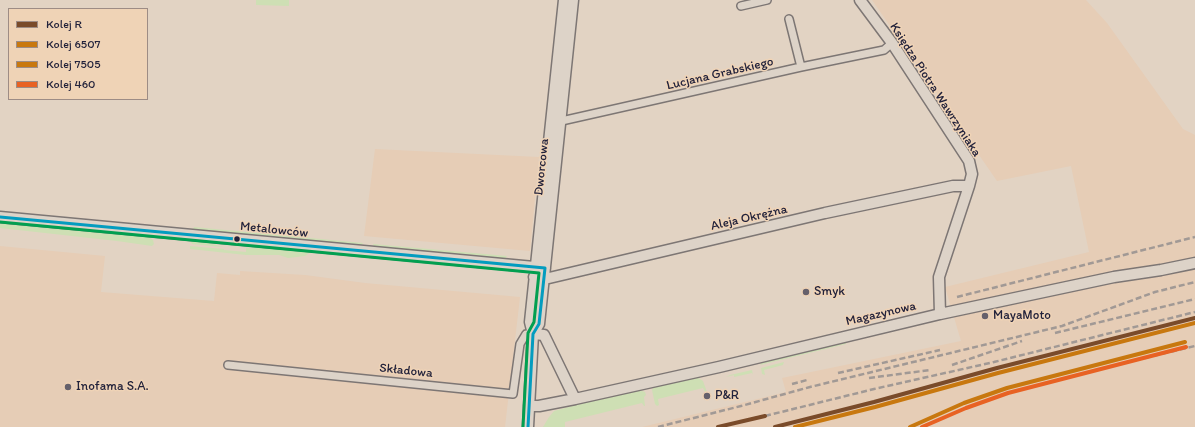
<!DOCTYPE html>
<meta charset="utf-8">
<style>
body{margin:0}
#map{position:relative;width:1195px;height:427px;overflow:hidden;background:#e2d3c3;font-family:Itim,sans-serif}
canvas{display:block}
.legend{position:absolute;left:8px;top:8px;width:140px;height:92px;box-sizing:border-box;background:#efd3b6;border:1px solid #9d8c85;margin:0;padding:5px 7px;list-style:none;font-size:12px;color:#22223b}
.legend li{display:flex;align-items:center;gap:8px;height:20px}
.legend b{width:20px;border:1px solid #9d8c85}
</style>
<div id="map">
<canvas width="1195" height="427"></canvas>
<ul class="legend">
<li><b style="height:5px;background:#7a4b2a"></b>Kolej R</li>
<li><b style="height:5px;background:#c8780f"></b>Kolej 6507</li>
<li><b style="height:5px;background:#c8780f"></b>Kolej 7505</li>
<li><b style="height:5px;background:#e86223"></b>Kolej 460</li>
</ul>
</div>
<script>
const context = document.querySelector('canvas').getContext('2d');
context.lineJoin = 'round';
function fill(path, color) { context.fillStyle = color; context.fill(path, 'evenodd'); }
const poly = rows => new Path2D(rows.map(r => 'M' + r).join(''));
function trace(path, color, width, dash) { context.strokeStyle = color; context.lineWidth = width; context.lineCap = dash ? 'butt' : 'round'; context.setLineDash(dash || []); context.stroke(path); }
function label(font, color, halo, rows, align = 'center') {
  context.font = font + ' Itim,sans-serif'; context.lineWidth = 3; context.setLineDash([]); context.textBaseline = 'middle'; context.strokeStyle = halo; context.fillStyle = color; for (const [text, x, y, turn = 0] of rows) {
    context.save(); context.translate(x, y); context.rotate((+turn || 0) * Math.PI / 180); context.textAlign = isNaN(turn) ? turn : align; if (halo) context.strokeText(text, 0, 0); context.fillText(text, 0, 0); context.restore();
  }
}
const built = poly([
 [872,0,1086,0,1107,23,1183,129,1195,135,1195,427,642,427,786,392,782,378,961,341,945,287,1089,252,1071,166,997,181],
 [375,149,539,157,530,251,364,236],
 [0,246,105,256,101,292,214,301,217,273,240,275,240,271,305,275,365,283,520,297,505,427,0,427]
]);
const green = poly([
 [256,0,289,0,289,6,256,5],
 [0,222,146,235,153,240,154,244,152,246,117,241,0,228],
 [194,227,363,243,361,245,192,231],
 [191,240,201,241,223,247,192,244,191,242],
 [373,244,507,256,504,260,374,247],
 [190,246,224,249,224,250,246,252,246,248,269,247,311,252,305,256,288,258,279,255,246,255,190,249],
 [846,341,846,344,760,365,762,362],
 [784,362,783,365,764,370,765,375,762,374,761,368],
 [752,370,753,375,752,373,734,377,734,375,726,377,730,375],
 [697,377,703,381,707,392,706,394,703,388,658,399,659,405,657,406,655,404,652,390,654,387],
 [639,390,645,392,646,395,644,397,645,406,644,406,642,403,565,422,565,427,543,427,549,417,554,411,576,405,576,404]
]);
const street = poly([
 [741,6,767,0],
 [789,19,801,67],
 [557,122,801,67,884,50,892,43],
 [228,365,513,394,520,344,526,334,533,334]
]);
const secondary = poly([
 [860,0,892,43,969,161,972,174,969,186,939,277,940,314],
 [0,217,545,268],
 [534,277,549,278,825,213,953,186,969,186],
 [533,334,544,335,575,399,719,367,940,314,1114,277,1161,270,1195,263],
 [533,334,539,324,573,0],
 [529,406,539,406,575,399],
 [528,427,533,334,530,322,564,0]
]);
const rail = poly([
 [957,297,1195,237],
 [1055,333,1195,299],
 [1136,360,1195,346],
 [952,365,1022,341],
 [838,373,940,350],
 [869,378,930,370],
 [792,384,807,380],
 [765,416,874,389,994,362,1195,312],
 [658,427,741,406,810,387,1062,326,1155,292,1195,282]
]);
const bus1 = poly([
 [0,217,545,268,539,324,533,334,528,427]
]);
const bus2 = poly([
 [0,222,539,273,534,322,528,333,523,427]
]);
const rail1 = poly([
 [718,427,765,416],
 [775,427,874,402,997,368,1195,318]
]);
const rail2 = poly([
 [795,427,875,407,998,373,1195,323]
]);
const rail3 = poly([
 [910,427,964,403,1007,388,1185,342]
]);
const rail4 = poly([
 [922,427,966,408,1008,393,1186,347]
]);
const markers = [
 [237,239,3.5,"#22223b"],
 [806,292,4,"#65606b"],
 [985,316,4,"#65606b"],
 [68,387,4,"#65606b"],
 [707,396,4,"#65606b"]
];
const streetNames = [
 ["Lucjana Grabskiego",720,74,-13],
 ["Księdza Piotra Wawrzyniaka",935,90,57],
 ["Dworcowa",542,167,-84],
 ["Aleja Okrężna",749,218,-13],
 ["Metalowców",274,230,6],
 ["Magazynowa",881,314,-13],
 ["Składowa",406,371,6]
];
const poiNames = [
 ["Smyk",814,292],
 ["MayaMoto",993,316],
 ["Inofama S.A.",76,387],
 ["P&R",715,396]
];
fill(built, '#e6cdb6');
fill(green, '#cedfb4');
trace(street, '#7d7674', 10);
trace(secondary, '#7d7674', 13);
trace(street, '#ddd3c8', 7);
trace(secondary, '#ddd3c8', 10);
trace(rail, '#a19995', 2.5, [6, 3]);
trace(bus1, '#039cbf', 3);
trace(bus2, '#029f50', 3);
trace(rail1, '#7a4b2a', 4);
trace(rail2, '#c8780f', 4);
trace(rail3, '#c8780f', 4);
trace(rail4, '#e86223', 4);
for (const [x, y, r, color] of markers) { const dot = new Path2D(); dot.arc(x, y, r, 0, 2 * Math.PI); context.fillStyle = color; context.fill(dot); trace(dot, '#efd3b6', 1.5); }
label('13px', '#22223b', '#efd3b6', streetNames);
label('13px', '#22223b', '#efd3b6', poiNames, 'left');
</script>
